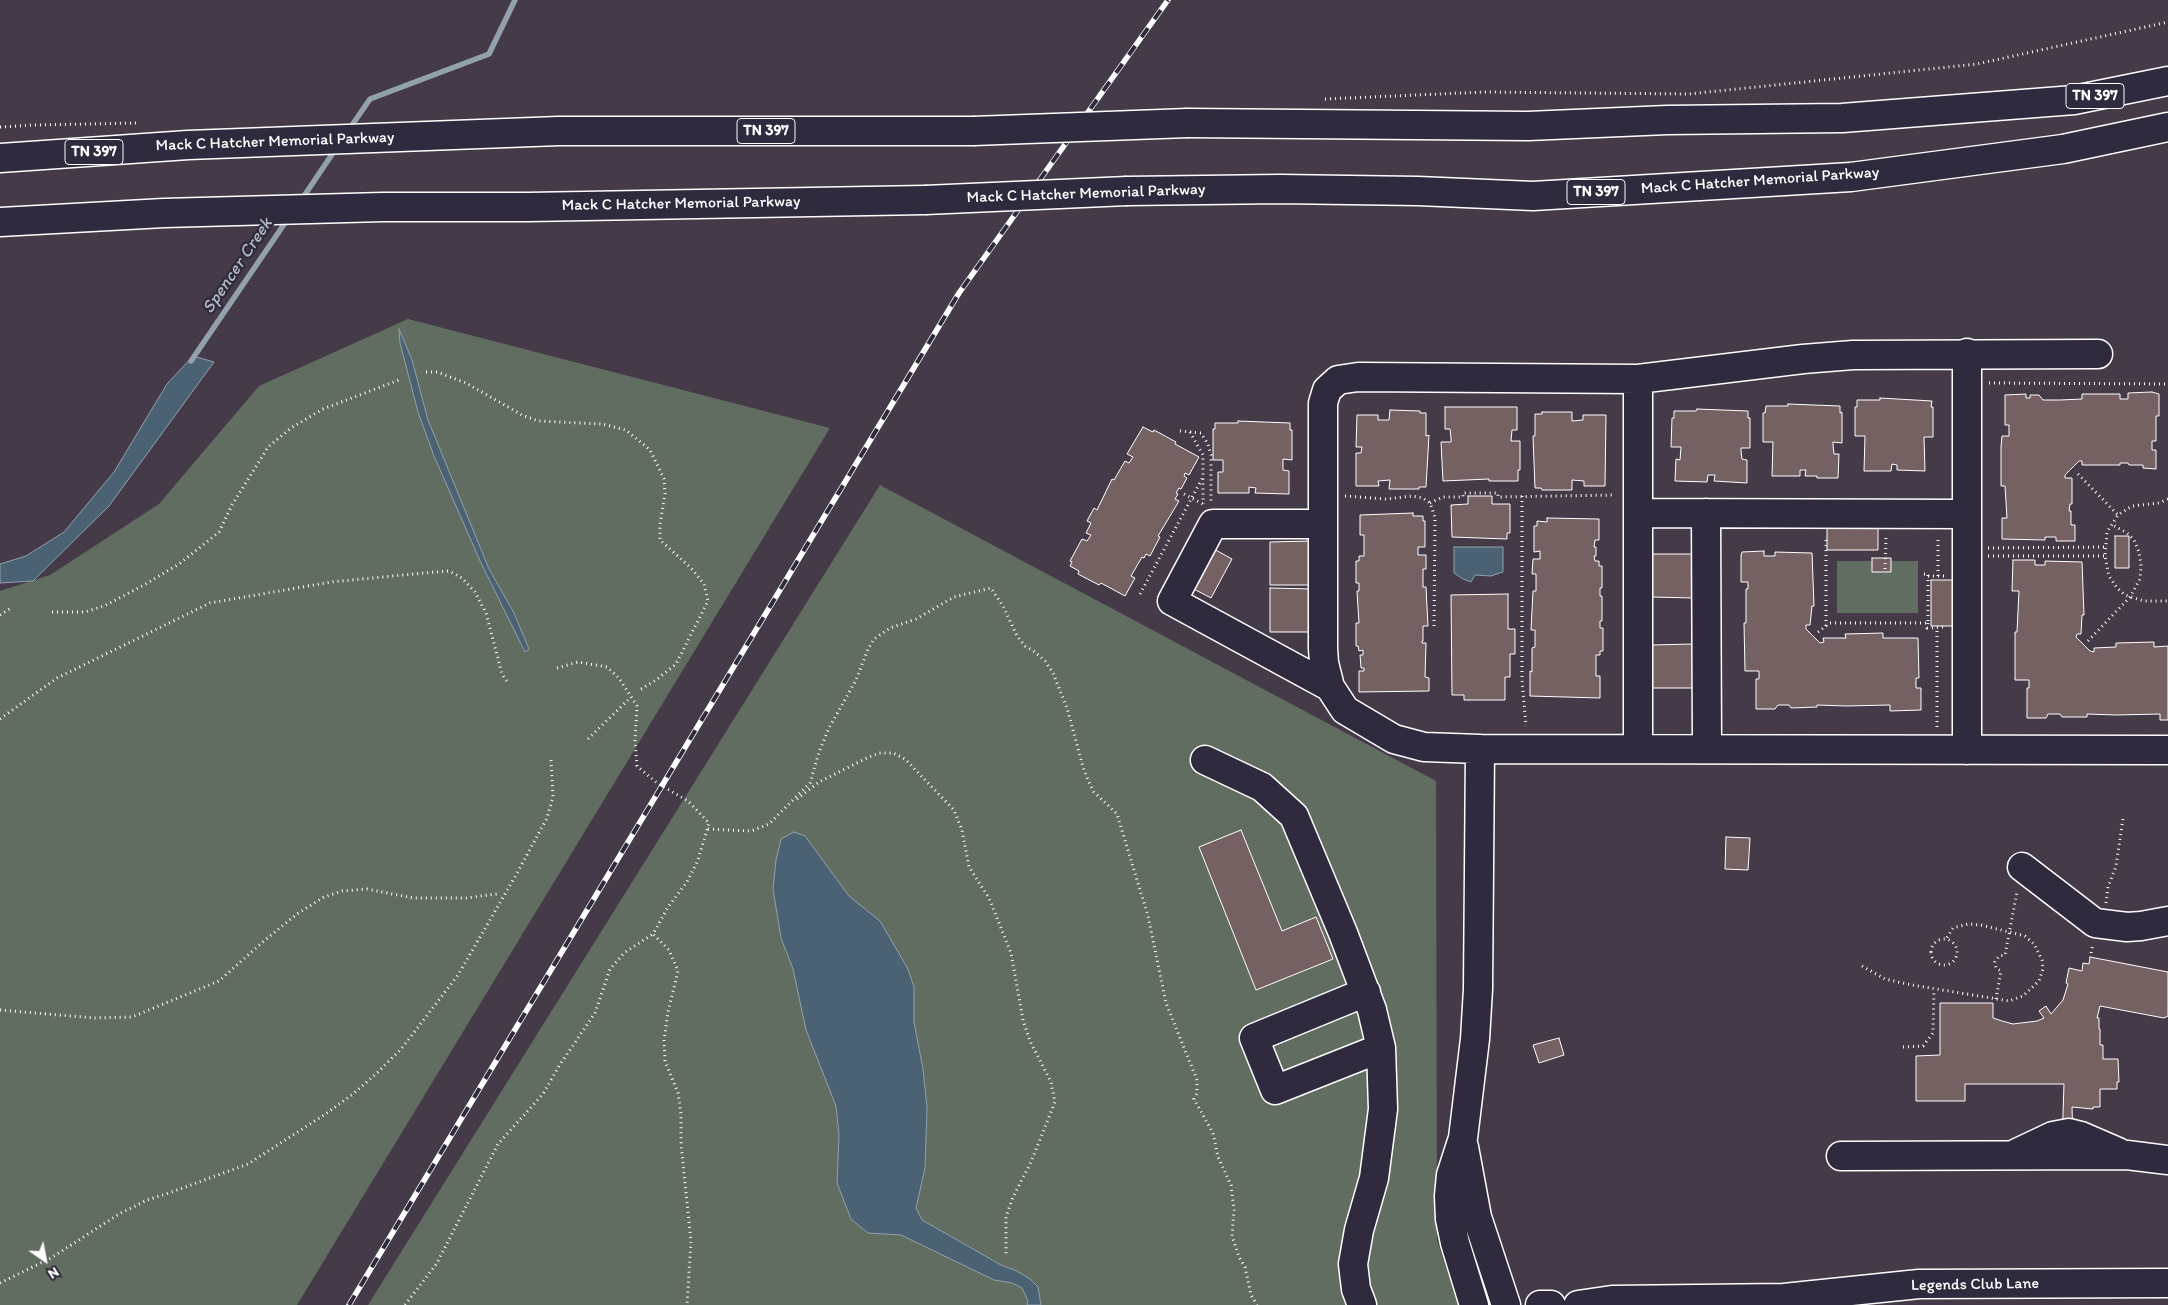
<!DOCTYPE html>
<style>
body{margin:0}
#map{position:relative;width:2168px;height:1305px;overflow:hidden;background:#443a48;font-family:Itim,sans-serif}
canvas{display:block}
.north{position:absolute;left:20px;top:1235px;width:50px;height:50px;-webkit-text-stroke:4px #2f2a3d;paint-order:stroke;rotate:147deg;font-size:14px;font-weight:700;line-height:20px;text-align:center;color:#fff}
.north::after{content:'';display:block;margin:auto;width:18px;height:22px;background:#fff;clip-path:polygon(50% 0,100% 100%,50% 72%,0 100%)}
</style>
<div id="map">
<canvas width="2168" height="1305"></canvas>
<div class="north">N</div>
</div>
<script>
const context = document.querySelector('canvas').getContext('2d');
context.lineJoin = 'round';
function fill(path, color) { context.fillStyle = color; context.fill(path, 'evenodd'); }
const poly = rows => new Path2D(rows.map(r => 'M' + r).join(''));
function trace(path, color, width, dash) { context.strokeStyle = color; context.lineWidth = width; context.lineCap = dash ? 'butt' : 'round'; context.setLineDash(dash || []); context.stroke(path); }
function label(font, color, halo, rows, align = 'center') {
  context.font = font + ' Itim,sans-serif'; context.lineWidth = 4.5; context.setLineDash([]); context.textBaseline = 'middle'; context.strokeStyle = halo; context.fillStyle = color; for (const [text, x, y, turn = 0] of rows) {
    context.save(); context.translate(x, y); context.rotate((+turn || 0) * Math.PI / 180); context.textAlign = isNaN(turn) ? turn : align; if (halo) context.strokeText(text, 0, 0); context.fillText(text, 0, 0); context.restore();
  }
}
const green = poly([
 [408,319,830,428,297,1305,0,1305,0,591,50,575,159,504,259,386],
 [880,485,1436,781,1437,1240,1458,1305,368,1305],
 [1837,561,1918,561,1918,613,1837,613]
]);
const water = poly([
 [399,329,412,360,428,420,489,569,514,613,529,649,525,652,481,563,434,456,418,412,400,343,399,329],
 [193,356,214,362,109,506,33,581,0,583,0,564,26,556,64,532,114,472,167,384,193,356],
 [1454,547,1503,547,1503,572,1491,576,1475,575,1471,582,1463,579,1454,573,1454,547],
 [794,832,805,836,849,896,880,921,908,969,914,987,914,1022,923,1069,927,1108,925,1168,916,1208,922,1220,1001,1265,1017,1271,1030,1279,1038,1287,1041,1305,1027,1305,1028,1301,1022,1288,1012,1283,994,1280,901,1235,868,1233,851,1219,837,1183,839,1135,836,1106,806,1030,793,969,781,938,773,889,776,860,781,839,794,832]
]);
const stream = poly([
 [348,131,370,99,489,54,515,0],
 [300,202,337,147],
 [191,361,289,217]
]);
const building = poly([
 [2152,392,2159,394,2159,416,2156,416,2156,441,2152,441,2152,450,2156,450,2156,469,2143,468,2143,465,2129,465,2128,463,2120,463,2120,465,2082,465,2082,461,2079,461,2065,475,2065,478,2072,478,2072,504,2070,504,2069,511,2071,511,2071,525,2075,525,2075,541,2056,541,2056,537,2045,537,2045,540,2002,539,2002,518,2007,518,2005,486,2001,486,2001,447,2002,436,2009,436,2009,425,2005,425,2005,395,2026,394,2026,398,2030,398,2030,395,2039,395,2043,400,2060,400,2082,399,2082,394,2120,394,2120,399,2128,399,2128,393,2152,392],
 [1880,398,1932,401,1931,407,1933,407,1933,437,1924,437,1925,471,1897,470,1897,465,1892,464,1891,471,1864,471,1865,436,1855,436,1855,407,1857,407,1857,400,1880,400,1880,398],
 [1788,404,1840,406,1840,413,1842,412,1842,443,1833,442,1833,445,1834,454,1839,454,1838,478,1817,478,1817,476,1805,476,1806,470,1800,470,1800,476,1772,476,1773,442,1763,442,1763,413,1765,413,1766,406,1788,406,1788,404],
 [1445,407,1517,407,1517,430,1512,430,1511,441,1520,441,1520,470,1518,470,1518,481,1489,481,1489,479,1443,481,1441,442,1451,442,1451,438,1450,429,1445,429,1445,407],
 [1697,409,1748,411,1748,418,1750,418,1750,448,1741,448,1741,451,1742,459,1747,460,1747,483,1714,481,1715,475,1708,475,1707,482,1675,481,1676,459,1680,460,1681,447,1671,447,1672,418,1674,418,1674,411,1696,411,1697,409],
 [1390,410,1420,411,1420,413,1426,413,1426,436,1429,435,1426,487,1419,487,1419,489,1389,489,1390,480,1378,481,1379,486,1356,486,1356,453,1361,453,1362,447,1356,447,1357,415,1378,415,1378,420,1389,420,1390,410],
 [1542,412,1572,412,1572,421,1583,420,1583,415,1606,415,1605,486,1584,486,1584,481,1572,480,1572,490,1542,490,1541,488,1535,488,1533,436,1535,436,1535,414,1542,414,1542,412],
 [1238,421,1290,423,1290,430,1292,430,1292,460,1283,459,1283,470,1289,471,1289,494,1255,493,1256,488,1249,487,1249,493,1218,493,1218,472,1223,472,1223,460,1213,460,1213,429,1215,429,1215,423,1238,423,1238,421],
 [1143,427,1153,432,1154,430,1176,442,1175,444,1199,457,1189,475,1185,473,1184,476,1187,478,1181,489,1179,488,1176,493,1178,494,1175,499,1179,501,1158,536,1160,537,1150,556,1146,554,1144,558,1142,557,1131,576,1135,578,1125,596,1101,583,1099,585,1078,574,1079,571,1070,566,1072,562,1070,561,1082,539,1087,541,1091,535,1086,533,1091,523,1087,521,1094,508,1097,510,1112,479,1114,480,1125,461,1129,463,1133,457,1127,454,1143,427],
 [1468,496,1492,496,1492,504,1510,504,1510,533,1507,533,1507,539,1452,537,1451,505,1468,504,1468,496],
 [1413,513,1413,516,1423,516,1423,521,1425,521,1425,547,1418,547,1418,555,1426,555,1426,569,1423,569,1423,587,1426,587,1428,626,1423,626,1423,641,1422,641,1422,643,1426,643,1425,677,1429,678,1429,691,1359,692,1359,671,1364,671,1364,668,1361,668,1360,655,1363,655,1363,650,1359,651,1358,646,1356,646,1356,623,1359,623,1357,591,1359,591,1359,583,1356,583,1356,561,1359,561,1359,556,1364,556,1364,535,1360,535,1360,515,1413,513],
 [1547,518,1599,519,1599,540,1595,540,1594,547,1596,547,1596,556,1594,556,1595,561,1599,561,1599,566,1602,566,1602,588,1600,588,1600,596,1602,596,1602,621,1600,621,1600,628,1603,628,1603,651,1600,651,1600,655,1596,655,1596,676,1600,676,1600,698,1530,696,1530,671,1532,672,1532,648,1535,647,1535,630,1531,630,1533,591,1536,591,1536,574,1532,574,1533,559,1540,559,1540,551,1534,552,1534,526,1537,526,1537,521,1547,522,1547,518],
 [1827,526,1878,526,1878,550,1827,550,1827,526],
 [2115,536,2129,536,2129,568,2115,568,2115,536],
 [1312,541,1311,585,1270,585,1270,542,1312,541],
 [1212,548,1232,559,1211,598,1190,587,1212,548],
 [1764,551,1764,556,1775,556,1775,552,1812,553,1814,606,1812,606,1810,625,1806,625,1806,629,1820,643,1824,642,1823,638,1846,638,1845,634,1883,633,1883,638,1918,638,1919,678,1916,678,1916,688,1921,688,1921,710,1890,711,1890,705,1846,706,1817,705,1817,707,1791,708,1789,705,1778,705,1775,709,1756,709,1756,679,1759,679,1759,671,1745,671,1744,623,1746,623,1746,589,1748,589,1748,582,1741,582,1741,556,1742,552,1764,551],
 [1652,554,1694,554,1694,598,1652,597,1652,554],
 [1872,558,1891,558,1891,572,1872,572,1872,558],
 [2013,560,2035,560,2035,565,2045,565,2045,561,2082,562,2084,615,2082,615,2081,634,2077,634,2076,637,2090,651,2094,652,2094,648,2116,647,2116,643,2154,642,2154,647,2168,646,2168,720,2160,720,2160,714,2116,715,2087,714,2087,717,2062,717,2060,714,2048,714,2046,718,2027,718,2027,688,2029,688,2029,680,2015,680,2015,632,2017,632,2019,591,2012,591,2013,560],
 [1931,580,1954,580,1955,626,1931,626,1931,580],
 [1270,588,1312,589,1311,632,1270,632,1270,588],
 [1508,594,1508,629,1515,629,1515,654,1510,654,1510,677,1505,677,1505,700,1464,700,1464,695,1452,695,1451,595,1508,594],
 [1693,644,1693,688,1652,688,1652,645,1693,644],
 [1241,830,1282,931,1316,917,1333,959,1256,990,1199,847,1241,830],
 [1726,837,1750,838,1748,870,1725,869,1726,837],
 [2090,957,2168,972,2168,1016,2164,1018,2100,1006,2097,1018,2099,1018,2099,1029,2100,1029,2100,1045,2103,1045,2103,1059,2118,1059,2119,1082,2117,1082,2117,1089,2100,1089,2100,1107,2093,1107,2093,1109,2072,1107,2073,1144,2062,1144,2064,1084,1965,1084,1965,1101,1916,1101,1916,1056,1940,1055,1940,1003,1993,1003,1993,1018,2002,1021,2013,1024,2037,1021,2044,1018,2039,1011,2046,1006,2051,1014,2063,1000,2068,984,2066,983,2069,968,2082,971,2083,963,2089,964,2090,957],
 [1559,1038,1564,1055,1539,1063,1533,1045,1559,1038]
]);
const path = poly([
 [1325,99,1485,92,1689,94,1977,64,2168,22],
 [0,127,36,125,139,123],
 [426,372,437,372,466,383,522,415,538,421,602,424,626,430,650,450,664,479,665,494,660,524,660,540,691,568,704,584,708,601,676,664,656,680,638,691],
 [1989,383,2168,384],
 [1180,431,1201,433,1208,444,1211,455,1211,501],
 [1190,432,1203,455,1203,504],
 [2078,474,2118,515],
 [1184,494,1203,504],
 [1345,496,1386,499,1412,496,1423,498,1430,503,1435,517,1434,629],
 [1522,496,1522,680,1526,726],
 [2168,499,2159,503,2132,506,2118,515,2107,532,2105,556,2109,576,2117,588,2125,595,2144,601,2168,601],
 [1430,503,1443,497,1463,497,1463,493,1498,493,1498,497,1615,495],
 [1988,548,2105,547],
 [1988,556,2105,556],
 [1885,569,1886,537],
 [1928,576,1945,576],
 [1938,576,1938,537],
 [1140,594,1203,477],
 [52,612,85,612,104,606,144,585,179,564,219,532,232,505,268,447,291,428,323,409,399,380],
 [0,615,11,608],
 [1928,623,1927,628,1944,627],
 [1826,626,1826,537],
 [1818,632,1830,623,1928,623,1928,574,1921,574],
 [2088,641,2130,597,2140,579,2141,566,2139,552,2134,540,2127,533,2111,524],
 [557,668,578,662,607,667,619,678,637,706,635,741,637,766,657,783,688,801,709,823,698,860,687,882,668,907,653,934,669,950,678,971,668,1012,664,1040,665,1061,678,1093,681,1114,681,1144,691,1241,687,1305],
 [0,719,57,678,210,603,331,582,424,573,449,571,462,578,475,592,486,613,502,674,509,684],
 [1937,727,1937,627],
 [588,739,628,700],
 [797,799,819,782,867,758,879,753,893,753,905,759,954,810,962,830,969,867,989,898,1011,953,1023,1020,1030,1041,1051,1082,1055,1102,1031,1162,1013,1197,1006,1217,1006,1257],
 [708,829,751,831,769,824,810,783,819,752,829,728,856,680,868,649,874,639,890,628,916,619,954,597,991,588,1003,606,1017,636,1025,646,1035,652,1045,661,1053,673,1067,708,1083,767,1088,780,1094,792,1117,814,1148,916,1166,1003,1197,1080,1197,1093,1194,1099,1213,1133,1218,1157,1231,1185,1234,1210,1232,1236,1239,1257,1245,1267,1251,1295,1257,1305],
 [2106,903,2108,887,2116,866,2123,818],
 '1931 952a13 13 0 1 1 26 0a13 13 0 1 1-26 0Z',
 [2091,953,2093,944],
 [1862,966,1885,979,1912,985,2009,1001,2023,996,2039,981,2043,969,2042,960,2034,944,2025,936,1981,925,1968,924,1953,928,1946,939],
 [1996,999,2001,971,1996,968,1995,962,1999,956,2005,955,2017,892],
 [0,1010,94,1018,132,1017,219,981,265,940,297,914,324,897,342,891,367,889,413,898,466,898,497,894],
 [1903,1047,1923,1046,1933,1033,1934,990],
 [0,1283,51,1258,119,1214,147,1200,169,1193,248,1164,324,1115,353,1094,377,1073,402,1048,458,975,516,875,547,818,553,797,551,760],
 [405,1305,437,1263,498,1144,543,1094,559,1066,595,1013,610,969,624,953,653,934]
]);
const minor = poly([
 [1638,513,1967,514],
 [1706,513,1707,749],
 [1323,524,1213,524,1172,601,1330,687,1345,710,1394,739,1424,747,1480,749],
 [1330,687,1324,663,1323,648,1323,403,1327,390,1338,380,1358,377,1638,379,1803,359,1853,355,2098,354],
 [1638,749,1638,379],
 [1967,750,1967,353],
 [1205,760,1262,787,1294,816,1343,933,1372,1010,1381,1048,1383,1109,1374,1178,1359,1230,1353,1264,1356,1289,1362,1305],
 [2022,867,2095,923,2127,927,2141,926,2168,921],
 [1366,992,1254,1038,1275,1090,1381,1048],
 [1464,1147,1477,1217,1506,1305],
 [2017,1153,2053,1136,2069,1133,2081,1136,2118,1152],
 [1841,1156,2127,1155,2168,1160],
 [1474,1305,1455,1243,1450,1219,1449,1196,1451,1175,1463,1138,1475,1039,1478,989,1480,749,2168,750],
 [1540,1305,1551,1305],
 [1578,1305,1612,1300,1784,1298,1919,1284,2168,1283]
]);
const highway = poly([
 [1188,123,1528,126,1667,120,1842,118,2074,100,2168,81],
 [0,158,188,145,559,131,973,131],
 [1127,191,1280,189,1418,191,1533,196,1851,177,2063,149,2168,127],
 [0,222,164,213,383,207,528,207,925,200]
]);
const rail = poly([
 [349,1305,959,293,1168,0]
]);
const highwayBridge = poly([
 [973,131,1188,123],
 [925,200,1127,191]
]);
const shields = [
 [2095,96,58],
 [766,131,58],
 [94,152,58],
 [1596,192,58]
];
const shieldNames = [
 ["TN 397",2095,96],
 ["TN 397",766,131],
 ["TN 397",94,152],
 ["TN 397",1596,192]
];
const streetNames = [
 ["Mack C Hatcher Memorial Parkway",275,142,-2],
 ["Mack C Hatcher Memorial Parkway",1760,181,-4],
 ["Mack C Hatcher Memorial Parkway",1086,194,-2],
 ["Mack C Hatcher Memorial Parkway",681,204,-1],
 ["Legends Club Lane",1975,1285,-1]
];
const waterNames = [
 ["Spencer Creek",238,266,-56]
];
fill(green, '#626d61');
fill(water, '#4a6274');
trace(water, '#92a1ac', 1);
trace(stream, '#92a1ac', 5.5);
fill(building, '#756162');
trace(building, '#fff', 1);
trace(minor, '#fff', 31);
trace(highway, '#fff', 31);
trace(path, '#fff', 3, [1, 4]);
trace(minor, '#2f2a3d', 28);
trace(highway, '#2f2a3d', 28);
trace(rail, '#fff', 5.5);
trace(rail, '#2f2a3d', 4, [11]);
trace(highwayBridge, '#fff', 31, []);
trace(highwayBridge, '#2f2a3d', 28);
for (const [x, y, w] of shields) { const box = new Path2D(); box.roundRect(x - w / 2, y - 12.5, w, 25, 4); context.fillStyle = '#2f2a3d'; context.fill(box); trace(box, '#fff', 1); }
label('bold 15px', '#fff', null, shieldNames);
label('16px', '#fff', '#2f2a3d', streetNames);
label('italic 18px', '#aeb8c0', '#2f2a3d', waterNames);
</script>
